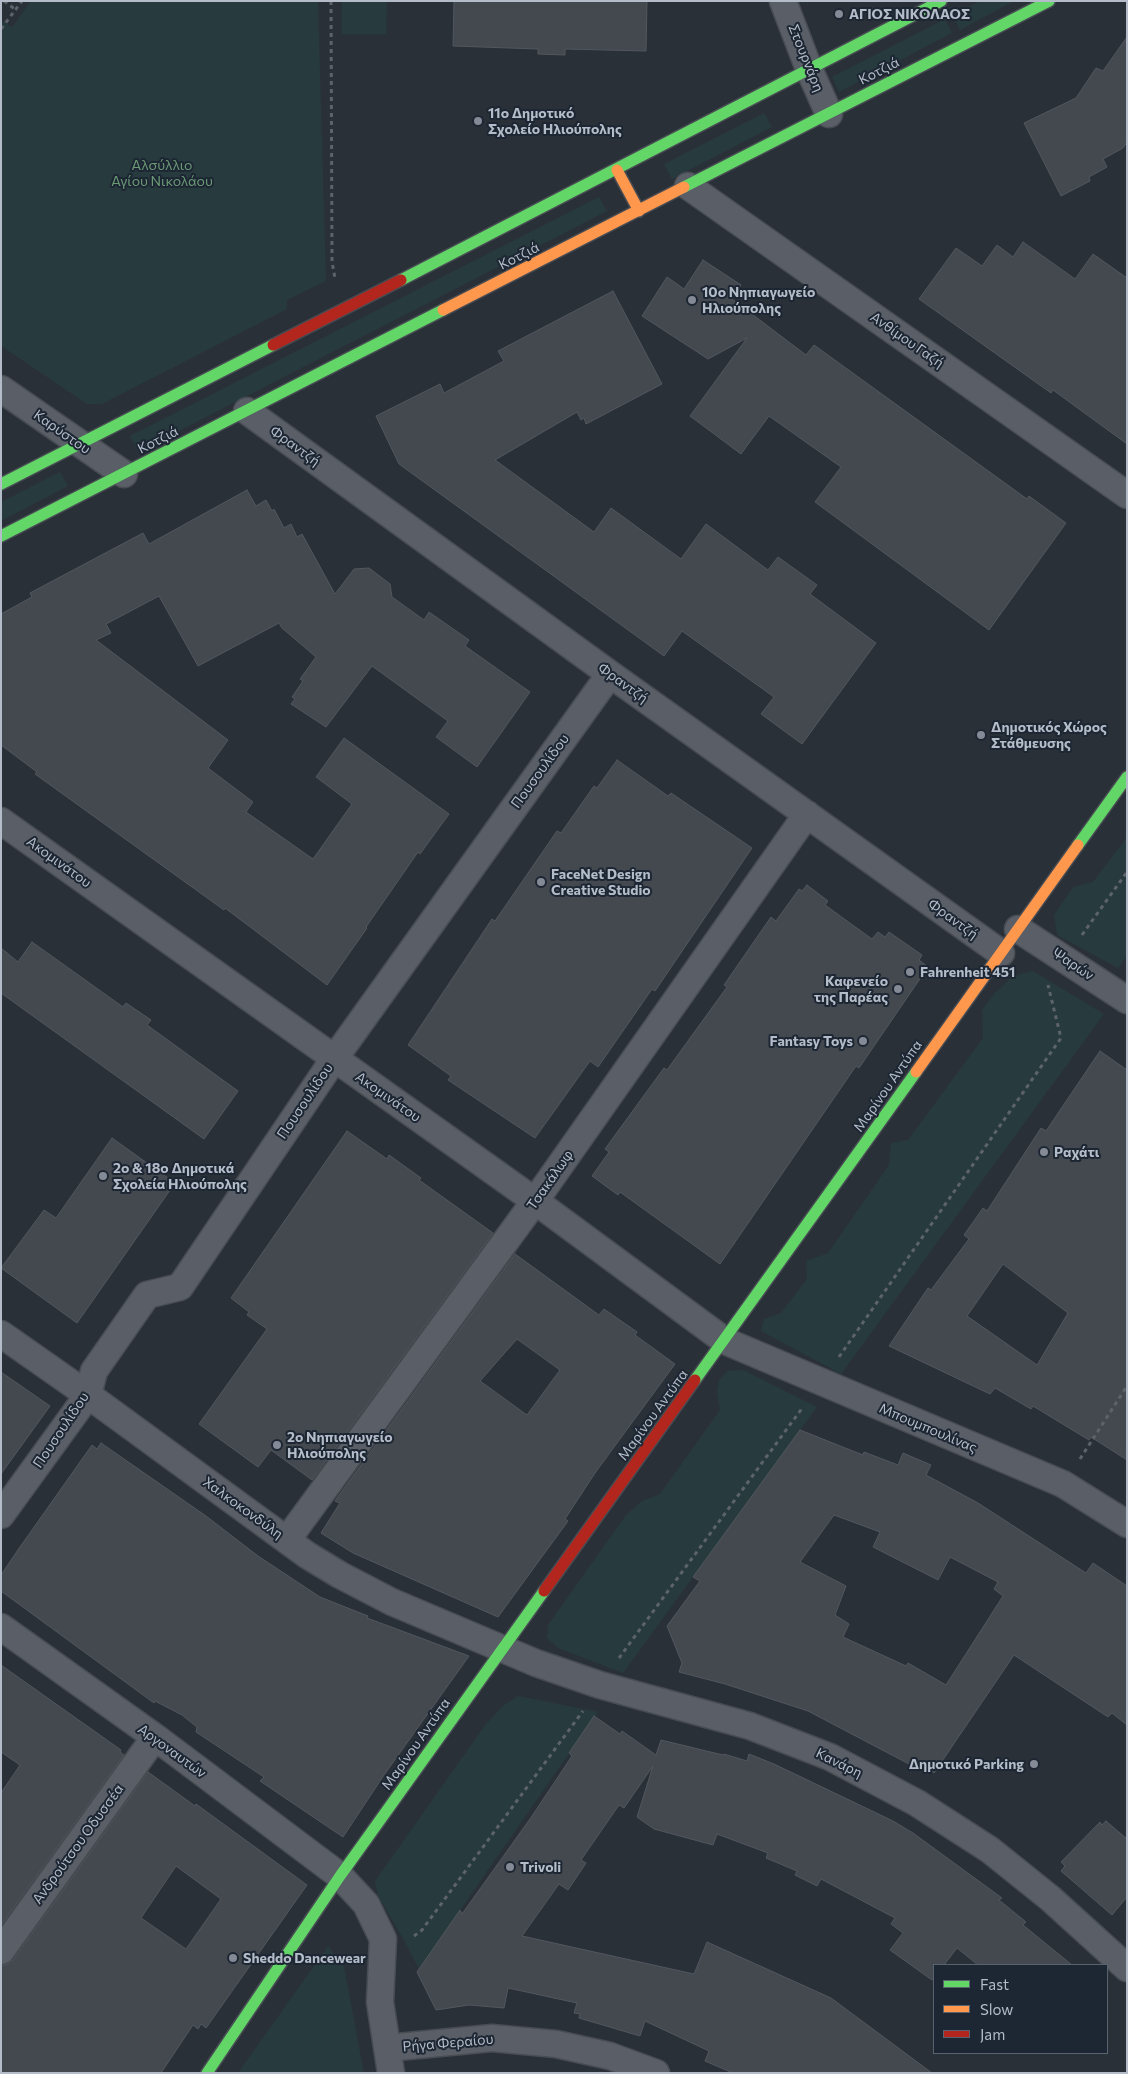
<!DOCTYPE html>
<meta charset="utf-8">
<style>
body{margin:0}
#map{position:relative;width:1128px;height:2074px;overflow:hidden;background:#2a3038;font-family:Commissioner,sans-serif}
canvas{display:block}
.frame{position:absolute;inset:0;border:2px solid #b4bcc9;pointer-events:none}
.legend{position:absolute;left:933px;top:1964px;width:175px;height:90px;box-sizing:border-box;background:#1d2633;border:1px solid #59626f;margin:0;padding:6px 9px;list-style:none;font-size:15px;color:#b4bcc9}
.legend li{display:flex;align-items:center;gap:10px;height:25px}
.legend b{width:25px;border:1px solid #59626f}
</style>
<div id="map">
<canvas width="1128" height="2074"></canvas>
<div class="frame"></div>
<ul class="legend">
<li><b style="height:6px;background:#63d668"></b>Fast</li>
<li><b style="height:6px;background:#ff974d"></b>Slow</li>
<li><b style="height:6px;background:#b3261e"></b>Jam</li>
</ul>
</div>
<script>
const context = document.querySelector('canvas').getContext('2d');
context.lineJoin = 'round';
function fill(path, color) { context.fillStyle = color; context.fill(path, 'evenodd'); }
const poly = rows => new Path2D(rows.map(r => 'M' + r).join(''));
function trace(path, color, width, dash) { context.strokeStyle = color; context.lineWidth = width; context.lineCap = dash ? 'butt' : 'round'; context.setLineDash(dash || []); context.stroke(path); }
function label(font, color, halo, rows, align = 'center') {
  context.font = font + ' Commissioner,sans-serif'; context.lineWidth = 4; context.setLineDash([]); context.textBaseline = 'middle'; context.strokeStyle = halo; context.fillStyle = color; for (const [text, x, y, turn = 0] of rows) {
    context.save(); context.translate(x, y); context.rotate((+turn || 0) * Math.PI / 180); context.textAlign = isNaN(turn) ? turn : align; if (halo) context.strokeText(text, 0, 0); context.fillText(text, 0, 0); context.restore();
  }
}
const green = poly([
 [31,1,318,1,326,281,287,300,287,309,102,404,87,404,1,346,1,20,12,27],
 [342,1,387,1,386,34,342,34],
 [980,1,1014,1,960,30,952,15],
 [945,19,952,33,839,92,832,77],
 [764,113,772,127,672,179,664,164],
 [599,197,607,211,138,452,130,436],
 [60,472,68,486,1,521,1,502],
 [1127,837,1127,956,1118,968,1057,935,1054,915,1073,887,1093,882],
 [1033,971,1104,1014,841,1374,761,1331,764,1319,781,1313,807,1279,806,1261,828,1253,889,1165,891,1143,908,1140,983,1038,982,1010,995,993,1013,976],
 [743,1370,817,1407,623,1673,558,1648,547,1638,548,1625,626,1515,642,1501,660,1494,720,1410,717,1394,719,1380,728,1371],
 [518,1696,598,1712,419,1969,404,1940,378,1896,375,1881,486,1724,504,1705],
 [328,1946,344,1967,364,2073,238,2073]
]);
const building = poly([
 [454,1,647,1,646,51,565,49,565,55,538,54,538,49,453,46,454,1],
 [1127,37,1127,142,1123,148,1103,159,1107,167,1089,177,1090,181,1061,196,1024,123,1076,98,1096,68,1103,71,1127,37],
 [1023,242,1075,279,1093,254,1127,278,1127,444,1053,390,1051,393,919,299,956,248,982,266,997,245,1013,257,1023,242],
 [703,260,741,285,732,299,806,355,814,345,1027,499,1029,496,1066,523,989,630,815,502,841,467,769,416,741,454,690,416,747,338,708,359,642,316,667,277,684,289,703,260],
 [613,291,662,384,586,424,584,418,581,420,577,412,495,460,594,532,611,508,681,559,706,524,768,570,778,557,817,585,810,594,876,643,802,744,761,714,774,697,682,631,664,656,399,464,376,416,440,384,444,393,504,361,498,351,613,291],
 [247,490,256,506,266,500,272,511,274,509,284,528,291,524,297,537,302,534,335,594,354,569,369,568,390,584,392,597,424,620,429,612,469,640,465,646,530,692,477,767,436,737,448,721,372,666,326,727,291,704,295,699,292,697,303,681,300,679,316,657,282,628,279,623,198,666,159,596,106,624,111,633,96,640,228,740,208,768,253,802,246,812,313,859,352,804,316,777,344,738,449,814,420,854,418,852,366,927,367,928,327,985,225,908,224,910,35,774,37,772,1,745,1,614,32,597,30,593,143,533,149,544,247,490],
 [617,760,668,796,671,793,752,848,655,991,652,989,598,1067,590,1061,535,1138,448,1080,451,1076,408,1045,492,919,495,921,557,831,561,833,594,786,597,788,617,760],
 [807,885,828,901,825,905,872,939,878,932,885,937,889,932,922,955,919,960,928,967,859,1068,856,1066,720,1264,620,1192,618,1195,592,1176,609,1152,605,1149,664,1068,667,1070,727,987,724,985,771,917,776,921,799,889,802,891,807,885],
 [32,942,123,1007,126,1003,151,1020,147,1025,238,1091,204,1139,1,993,1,948,18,962,32,942],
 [1100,1051,1127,1070,1127,1460,1091,1437,1089,1440,1033,1406,1031,1409,995,1388,990,1394,889,1346,928,1288,931,1290,969,1239,964,1235,983,1208,987,1211,1041,1128,1046,1131,1100,1051],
 [1003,1264,1068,1313,1037,1365,967,1316,1003,1264],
 [347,1131,387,1159,389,1155,421,1178,419,1180,493,1233,312,1480,271,1450,258,1467,199,1424,267,1329,247,1315,249,1312,231,1298,347,1131],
 [112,1138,175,1183,77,1323,1,1268,44,1210,56,1218,112,1138],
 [515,1254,599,1315,604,1309,637,1332,635,1335,675,1364,595,1473,565,1519,568,1521,498,1617,353,1553,321,1533,340,1503,335,1501,337,1498,515,1254],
 [517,1339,560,1370,527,1415,480,1381,517,1339],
 [1,1372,50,1406,1,1474,1,1372],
 [800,1430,863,1455,864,1452,898,1465,903,1453,931,1465,926,1475,978,1503,1086,1573,1093,1563,1127,1586,1127,1725,1112,1713,1108,1717,1014,1655,934,1773,930,1770,928,1774,808,1711,725,1684,679,1672,682,1663,667,1626,700,1581,693,1577,800,1430],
 [834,1515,880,1532,873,1547,938,1580,950,1557,998,1582,994,1589,1003,1596,946,1685,908,1663,906,1666,843,1637,849,1624,835,1615,846,1586,800,1562,834,1515],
 [101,1443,206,1516,258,1556,320,1597,368,1616,367,1618,469,1656,384,1775,343,1837,260,1781,264,1777,196,1732,197,1727,182,1715,155,1701,154,1703,1,1591,1,1575,20,1547,92,1445,97,1449,101,1443],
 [1,1665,121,1750,120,1752,124,1755,1,1925,1,1793,20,1765,1,1752,1,1665],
 [594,1716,620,1734,622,1731,656,1755,661,1740,723,1755,724,1754,747,1761,749,1754,774,1764,893,1821,913,1833,1002,1898,999,1900,1026,1922,1023,1925,1072,1965,978,1965,957,1948,944,1965,934,1965,934,1977,932,1980,890,1950,903,1933,891,1924,895,1918,821,1879,817,1886,795,1875,797,1871,766,1858,768,1853,717,1834,713,1845,654,1829,637,1817,653,1766,624,1808,619,1805,581,1860,586,1863,568,1890,559,1884,522,1936,694,1974,707,1942,831,1998,932,2073,733,2073,705,2061,709,2051,645,2021,640,2036,579,2018,580,2014,574,2013,577,2003,508,1988,504,2008,469,2005,436,2010,417,1972,460,1910,462,1914,530,1819,572,1756,569,1753,594,1716],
 [148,1772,195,1806,196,1804,307,1885,206,2028,201,2024,198,2029,193,2025,161,2073,1,2073,1,1966,8,1964,13,1960,148,1772],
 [176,1866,221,1899,186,1949,141,1918,176,1866],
 [1106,1821,1127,1839,1127,1897,1112,1915,1061,1871,1065,1866,1061,1862,1100,1822,1102,1825,1106,1821]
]);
const path = poly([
 [4,1,16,10],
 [331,1,332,262,335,278],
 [1,29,22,1],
 [1082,935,1127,872],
 [839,1357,1061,1038,1048,985],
 [1080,1459,1127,1386],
 [619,1658,803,1407],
 [414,1936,422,1930,583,1711]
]);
const street = poly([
 [783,1,809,69,829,114],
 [688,186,1127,495],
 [1,389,124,474],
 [247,411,610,674,1001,953],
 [1,821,535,1201,725,1341,1063,1484,1127,1524],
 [1018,929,1127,1000],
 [1,1334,88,1395,307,1555,340,1575,392,1602,536,1663,600,1685,750,1726,830,1757,917,1803,990,1850,1051,1899,1127,1968],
 [1,1515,88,1395,94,1371,147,1295,180,1287,334,1059,610,674],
 [287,1540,535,1201,807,814],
 [1,1627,155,1737,340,1876,366,1904,383,1939,380,2002,391,2073],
 [1,1951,155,1737],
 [387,2048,492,2038,556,2044,610,2056,656,2073]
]);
const fast = poly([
 [684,187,1049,1],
 [401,280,941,1],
 [1,484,273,345],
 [1,536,443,310],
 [1078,845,1127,777],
 [695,1380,916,1072],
 [207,2073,340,1876,544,1591]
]);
const slow = poly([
 [617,170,639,211],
 [443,310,684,187],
 [916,1072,1078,845]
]);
const jam = poly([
 [273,345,401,280],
 [544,1591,695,1380]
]);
const markers = [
 [839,14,5,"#848b96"],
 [478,121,5,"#848b96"],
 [692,300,5,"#848b96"],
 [981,735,5,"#848b96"],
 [541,882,5,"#848b96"],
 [910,972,5,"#848b96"],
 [898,989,5,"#848b96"],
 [863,1041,5,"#848b96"],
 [1044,1152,5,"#848b96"],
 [103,1176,5,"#848b96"],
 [277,1445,5,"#848b96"],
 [1034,1764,5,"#848b96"],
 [510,1867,5,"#848b96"],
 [233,1958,5,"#848b96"]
];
const poiNames = [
 ["ΑΓΙΟΣ ΝΙΚΟΛΑΟΣ",849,14],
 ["11ο Δημοτικό",488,113],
 ["Σχολείο Ηλιούπολης",488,129],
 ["10ο Νηπιαγωγείο",702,292],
 ["Ηλιούπολης",702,308],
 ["Δημοτικός Χώρος",991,727],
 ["Στάθμευσης",991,743],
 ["FaceNet Design",551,874],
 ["Creative Studio",551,890],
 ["Fahrenheit 451",920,972],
 ["Καφενείο",888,981,"right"],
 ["της Παρέας",888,997,"right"],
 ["Fantasy Toys",853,1041,"right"],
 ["Ραχάτι",1054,1152],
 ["2ο & 18ο Δημοτικά",113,1168],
 ["Σχολεία Ηλιούπολης",113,1184],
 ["2ο Νηπιαγωγείο",287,1437],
 ["Ηλιούπολης",287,1453],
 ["Δημοτικό Parking",1024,1764,"right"],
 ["Trivoli",520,1867],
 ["Sheddo Dancewear",243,1958]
];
const streetNames = [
 ["Στουρνάρη",806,58,68],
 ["Κοτζιά",879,71,-27],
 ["Κοτζιά",519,256,-27],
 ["Ανθίμου Γαζή",907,340,35],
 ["Καρύστου",62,432,35],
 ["Κοτζιά",158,440,-27],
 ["Φραντζή",295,446,36],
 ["Φραντζή",623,683,36],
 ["Πουσουλίδου",540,771,-54],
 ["Ακομινάτου",59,862,36],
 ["Φραντζή",953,919,36],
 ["Ψαρών",1073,964,34],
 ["Μαρίνου Αντύπα",888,1086,-55],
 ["Ακομινάτου",388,1097,35],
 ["Πουσουλίδου",305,1101,-56],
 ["Τσακάλωφ",550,1180,-55],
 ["Μαρίνου Αντύπα",653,1415,-54],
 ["Μπουμπουλίνας",928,1428,23],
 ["Πουσουλίδου",61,1430,-56],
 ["Χαλκοκονδύλη",243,1508,36],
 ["Μαρίνου Αντύπα",416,1744,-55],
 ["Αργοναυτών",172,1751,36],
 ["Κανάρη",839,1763,26],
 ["Ανδρούτσου Οδυσσέα",78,1844,-54],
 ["Ρήγα Φεραίου",448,2043,-5]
];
const parkNames = [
 ["Αλσύλλιο",162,165],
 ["Αγίου Νικολάου",162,181]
];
fill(green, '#273a3e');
fill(building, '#444950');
trace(building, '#52575f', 1);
trace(street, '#484c53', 29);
trace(fast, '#484c53', 14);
trace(slow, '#484c53', 14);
trace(jam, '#484c53', 14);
trace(path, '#5d636a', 3, [4, 4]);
trace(street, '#5a5e66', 26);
trace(fast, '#63d668', 11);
trace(slow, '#ff974d', 11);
trace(jam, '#b3261e', 11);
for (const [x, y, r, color] of markers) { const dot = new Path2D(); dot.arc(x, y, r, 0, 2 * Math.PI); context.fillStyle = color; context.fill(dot); trace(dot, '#1d2633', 2); }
label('bold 14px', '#b4bcc9', '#1d2633', poiNames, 'left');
label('14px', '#b4bcc9', '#1d2633', streetNames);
label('14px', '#6b9a76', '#1d2633', parkNames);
</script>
